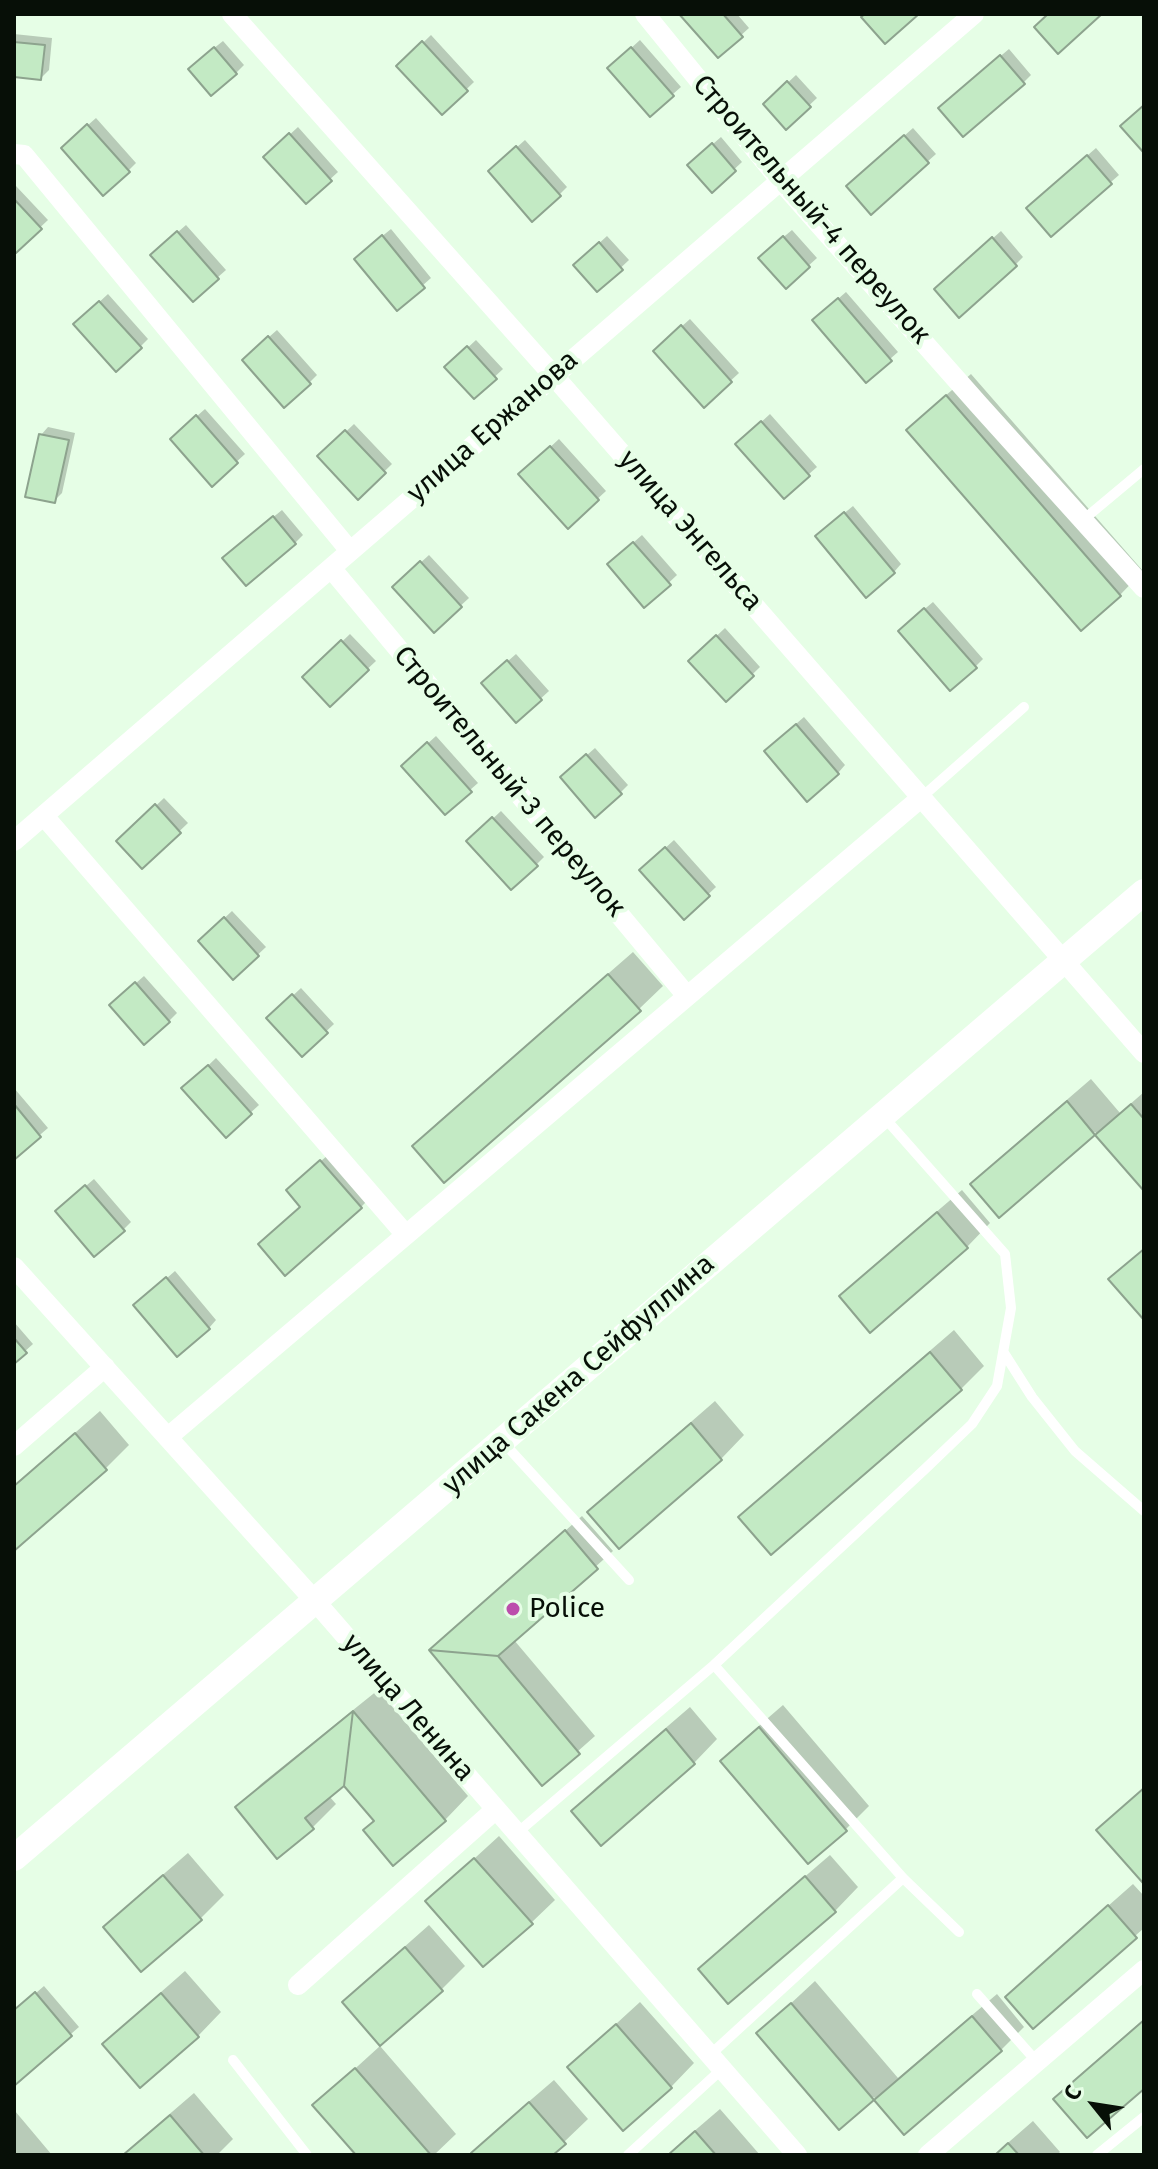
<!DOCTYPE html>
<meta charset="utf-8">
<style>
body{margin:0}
#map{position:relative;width:1158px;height:2169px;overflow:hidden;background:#e6fee6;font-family:"Fira Sans",sans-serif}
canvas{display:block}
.frame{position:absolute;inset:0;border:16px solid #070f07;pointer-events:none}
.north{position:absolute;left:1054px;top:2065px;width:80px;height:80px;-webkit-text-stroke:6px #e6fee6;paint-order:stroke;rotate:300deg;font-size:22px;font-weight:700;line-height:32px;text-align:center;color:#070f07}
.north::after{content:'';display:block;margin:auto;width:28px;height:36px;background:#070f07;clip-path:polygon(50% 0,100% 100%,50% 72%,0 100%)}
</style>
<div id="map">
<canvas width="1158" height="2169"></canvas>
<div class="frame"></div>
<div class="north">С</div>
</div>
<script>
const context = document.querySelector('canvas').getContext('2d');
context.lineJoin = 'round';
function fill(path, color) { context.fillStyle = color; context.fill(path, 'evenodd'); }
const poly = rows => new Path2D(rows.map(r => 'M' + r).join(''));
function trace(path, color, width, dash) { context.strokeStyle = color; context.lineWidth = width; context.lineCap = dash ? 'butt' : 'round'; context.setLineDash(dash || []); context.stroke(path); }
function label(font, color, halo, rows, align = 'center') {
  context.font = font + ' "Fira Sans",sans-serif'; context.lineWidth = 8; context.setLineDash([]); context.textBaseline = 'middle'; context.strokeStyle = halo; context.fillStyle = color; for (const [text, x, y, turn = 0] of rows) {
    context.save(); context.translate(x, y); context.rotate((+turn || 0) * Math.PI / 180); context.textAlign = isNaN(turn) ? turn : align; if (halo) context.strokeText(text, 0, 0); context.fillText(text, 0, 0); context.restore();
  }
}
const shadow = poly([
 [682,14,737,14,749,28,718,56],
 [14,34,52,38,49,70,41,78,14,75],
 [431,35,474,82,442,113,399,66],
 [640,40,681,87,650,114,617,61],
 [223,41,244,65,236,73,198,61],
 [1009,49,1031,75,1023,83,948,100],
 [796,75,817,98,786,127,765,104],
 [96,118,136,163,128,171,71,140],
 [298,127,338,172,306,201,274,149],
 [913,128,936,154,871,212,856,179],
 [721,137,742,162,712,190,698,157],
 [525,140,567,187,559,195,498,164],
 [1096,148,1119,175,1051,234,1036,200],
 [16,186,48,220,16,250,14,248,14,188],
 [186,225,226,270,193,299,161,247],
 [391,229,431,278,397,308,364,251],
 [792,230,817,258,786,286,768,250],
 [1001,231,1023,257,1016,264,944,282],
 [607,236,629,260,597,290,583,258],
 [846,292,898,352,890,359,823,312],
 [108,294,148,339,140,347,83,317],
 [690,319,739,373,704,405,663,343],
 [277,330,317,375,309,383,252,352],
 [476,340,503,369,474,396,447,367],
 [971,374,1143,571,1120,595,932,407],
 [205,409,245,454,212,484,180,431],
 [770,414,817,467,784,496,745,437],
 [354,424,392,464,358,497,320,456],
 [48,427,75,433,62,493,54,501,41,435],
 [559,439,606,491,568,526,521,474],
 [853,506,901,564,894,572,825,529],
 [282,510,303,535,295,543,233,550],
 [642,535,677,575,645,605,617,557],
 [429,555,469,598,434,630,394,587],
 [933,602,983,659,975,667,908,623],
 [725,628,760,667,726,700,690,661],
 [350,634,376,661,330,704,305,677],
 [516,654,549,691,516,721,491,676],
 [804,717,845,765,838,773,774,743],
 [436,736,478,783,470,790,403,766],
 [595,748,628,785,620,793,570,770],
 [164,798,188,823,143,866,119,841],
 [501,811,544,857,536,865,469,841],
 [674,840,716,887,684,917,649,863],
 [232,911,266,947,233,978,200,941],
 [633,952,663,986,639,1009,415,1146,438,1122],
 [144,976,177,1013,169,1021,119,998],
 [301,988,334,1024,302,1054,269,1018],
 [216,1058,259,1105,226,1135,192,1081],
 [1091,1079,1120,1113,1144,1092,1144,1188,1095,1132,999,1215,973,1184,996,1161],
 [14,1088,48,1128,14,1157],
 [329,1154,369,1199,361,1207,303,1206,296,1183],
 [94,1179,131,1222,123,1230,65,1204],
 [962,1190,990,1223,967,1247,870,1330,842,1296,865,1273],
 [175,1271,216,1320,209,1328,144,1298],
 [14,1322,33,1344,14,1361],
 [954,1330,984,1366,961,1389,741,1517,764,1494],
 [715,1401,744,1435,721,1459,619,1546,590,1512,614,1489],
 [100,1411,129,1445,106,1468,14,1549,14,1486],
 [582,1516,613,1551,514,1640,595,1736,542,1783,448,1634],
 [378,1690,468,1796,445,1820,376,1821,344,1783,329,1796,336,1804,312,1828,238,1808,261,1784],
 [783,1705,869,1806,846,1829,808,1861,722,1761,746,1737],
 [690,1707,717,1739,694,1763,601,1843,573,1811,597,1787],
 [499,1836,555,1900,531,1923,428,1901],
 [188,1853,224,1895,201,1918,141,1969,105,1927,129,1904],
 [830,1855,858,1887,835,1911,701,1969,724,1946],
 [1133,1884,1144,1896,1144,1928,1034,2026,1008,1997,1031,1974],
 [429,1925,465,1966,442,1989,380,2043,345,2002,368,1979],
 [185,1971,221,2012,198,2036,105,2044,128,2021],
 [815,1981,898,2078,997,1994,1024,2027,1001,2050,904,2133,874,2097,839,2127,759,2033],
 [44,1986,79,2027,14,2083,14,2012],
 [640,2002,694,2063,671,2087,569,2067],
 [1144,2019,1144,2086,1056,2100,1079,2076],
 [380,2046,456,2134,434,2155,359,2155,315,2105],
 [554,2080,588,2119,564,2142,550,2155,476,2155,474,2153,497,2129],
 [194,2093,233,2139,217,2155,122,2155],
 [720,2109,760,2155,670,2155,685,2139],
 [15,2111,52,2155,14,2155],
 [1033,2121,1060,2152,1057,2155,994,2155]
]);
const building = poly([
 [679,14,723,14,743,37,718,58,679,14],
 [865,14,919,14,885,44,861,17,865,14],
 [1048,14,1102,14,1058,54,1034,27,1048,14],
 [422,41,468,91,442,115,396,66,422,41],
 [14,42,45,45,41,80,14,77,14,42],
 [214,47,237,74,211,96,188,69,214,47],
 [631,47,674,96,650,117,607,68,631,47],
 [1000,55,1025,84,963,137,938,108,1000,55],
 [787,81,811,107,786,130,763,104,787,81],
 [1144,105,1144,153,1120,126,1144,105],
 [87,124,130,172,103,196,61,148,87,124],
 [289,133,332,181,306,204,263,157,289,133],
 [904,135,929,163,871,215,846,186,904,135],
 [712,143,736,171,712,193,687,165,712,143],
 [516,146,561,196,532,222,488,171,516,146],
 [1087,155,1112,184,1051,237,1026,208,1087,155],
 [14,199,42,229,16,253,14,252,14,199],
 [177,231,219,279,193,302,150,255,177,231],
 [382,235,425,288,397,311,354,259,382,235],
 [783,236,810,267,786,289,758,258,783,236],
 [992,237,1017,266,959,318,934,289,992,237],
 [599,242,623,270,597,292,573,265,599,242],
 [838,298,892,361,866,383,812,320,838,298],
 [99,301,142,348,116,372,73,324,99,301],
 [681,325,732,382,704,408,653,351,681,325],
 [268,336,311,384,284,408,242,360,268,336],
 [467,346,497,379,474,399,444,367,467,346],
 [946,395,1121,596,1081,631,906,430,946,395],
 [196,415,238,463,212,487,170,439,196,415],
 [761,421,810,476,784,499,735,444,761,421],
 [345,430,386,473,358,500,317,456,345,430],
 [39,434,69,440,55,503,25,497,39,434],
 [550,446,599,500,568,529,518,474,550,446],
 [844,512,895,573,866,598,815,536,844,512],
 [273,516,296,544,246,586,222,558,273,516],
 [633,542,671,585,644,608,607,564,633,542],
 [420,561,462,607,434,633,392,587,420,561],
 [924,608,977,668,950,691,898,631,924,608],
 [716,635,754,676,726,702,688,661,716,635],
 [341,640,369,670,330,707,302,677,341,640],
 [507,660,542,700,516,723,481,683,507,660],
 [796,724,839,774,807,802,764,751,796,724],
 [427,742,472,792,445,815,401,766,427,742],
 [586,754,622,794,595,818,560,777,586,754],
 [155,804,181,833,142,869,116,841,155,804],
 [492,817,538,866,511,890,466,841,492,817],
 [665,847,710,896,684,920,639,870,665,847],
 [224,917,259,956,233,980,198,941,224,917],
 [608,974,641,1011,444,1183,412,1146,608,974],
 [135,982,170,1022,144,1045,109,1005,135,982],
 [292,994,328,1033,302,1057,266,1018,292,994],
 [208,1065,252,1114,226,1138,181,1088,208,1065],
 [1067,1101,1095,1135,999,1218,970,1184,1067,1101],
 [14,1104,41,1137,14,1160,14,1104],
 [1131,1104,1144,1119,1144,1191,1095,1135,1131,1104],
 [320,1160,362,1208,285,1276,258,1244,300,1207,286,1190,320,1160],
 [85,1185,125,1231,94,1257,55,1211,85,1185],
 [937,1212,968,1248,870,1333,839,1296,937,1212],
 [1144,1249,1144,1320,1108,1279,1144,1249],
 [166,1277,210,1329,177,1357,133,1305,166,1277],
 [14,1338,27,1353,14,1364,14,1338],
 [930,1352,962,1390,771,1555,738,1517,930,1352],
 [691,1423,722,1460,619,1549,587,1512,691,1423],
 [75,1433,107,1470,14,1551,14,1486,75,1433],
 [565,1530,598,1569,498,1656,429,1650,565,1530],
 [429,1650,498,1656,580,1754,542,1786,429,1650],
 [353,1711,446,1821,393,1866,363,1830,374,1821,344,1786,353,1711],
 [353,1711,344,1786,305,1818,314,1829,277,1859,235,1807,353,1711],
 [759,1727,847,1831,808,1864,720,1761,759,1727],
 [666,1729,695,1764,601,1846,571,1811,666,1729],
 [1144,1788,1144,1882,1143,1883,1096,1830,1144,1788],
 [474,1858,533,1924,483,1967,425,1901,474,1858],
 [163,1875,202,1920,141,1972,103,1927,163,1875],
 [805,1876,836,1912,728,2004,698,1969,805,1876],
 [1108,1905,1137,1938,1033,2029,1005,1997,1108,1905],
 [405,1947,443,1991,380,2046,342,2002,405,1947],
 [35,1992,72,2036,14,2086,14,2010,35,1992],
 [161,1993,199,2037,140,2088,102,2044,161,1993],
 [791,2003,874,2100,839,2130,756,2033,791,2003],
 [972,2016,1002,2051,904,2135,874,2100,972,2016],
 [1144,2020,1144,2089,1087,2138,1053,2099,1144,2020],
 [616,2024,672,2088,623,2131,567,2067,616,2024],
 [355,2068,431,2155,356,2155,312,2105,355,2068],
 [529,2102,566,2144,553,2155,474,2155,471,2153,529,2102],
 [170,2115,204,2155,123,2155,170,2115],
 [695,2131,716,2155,668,2155,695,2131],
 [1008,2143,1019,2155,995,2155,1008,2143]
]);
const service = poly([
 [1083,520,1144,469],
 [922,797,1024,707],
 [1004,1353,1032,1397,1075,1451,1144,1511],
 [503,1442,629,1580],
 [714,1665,903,1878,959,1932],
 [517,1833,714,1665,925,1469,972,1424,997,1386,1011,1308,1005,1254,883,1116],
 [977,1994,1037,2062],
 [710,2055,903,1878],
 [233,2060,307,2155],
 [628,2155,722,2069],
 [1097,2155,1144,2117]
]);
const minor = poly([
 [232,14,553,375,1144,1053],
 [645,14,780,180,979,405,1144,588],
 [14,154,24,155,350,551],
 [331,568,687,996],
 [44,816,406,1235],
 [14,841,974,14],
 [14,1267,315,1601,797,2155],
 [168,1437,922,797],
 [14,1446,105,1367],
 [298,1985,496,1809],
 [928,2155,1144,1970]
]);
const tertiary = poly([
 [14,1858,1144,892]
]);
const markers = [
 [513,1609,8,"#bc4eac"]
];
const streetNames = [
 ["Строительный-4 переулок",811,210,49],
 ["улица Ержанова",493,427,-41],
 ["улица Энгельса",690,531,49],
 ["Строительный-3 переулок",509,782,50],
 ["улица Сакена Сейфуллина",579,1375,-41],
 ["улица Ленина",408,1708,49]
];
const poiNames = [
 ["Police",529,1609]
];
fill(shadow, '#0003');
fill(building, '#c3eac4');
trace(building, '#8da38e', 2);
trace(service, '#fff', 10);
trace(minor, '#fff', 20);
trace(tertiary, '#fff', 26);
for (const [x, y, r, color] of markers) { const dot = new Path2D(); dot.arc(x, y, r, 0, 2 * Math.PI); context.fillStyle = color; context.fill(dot); trace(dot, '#e6fee6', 3); }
label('28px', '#070f07', '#e6fee6', streetNames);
label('28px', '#070f07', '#e6fee6', poiNames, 'left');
</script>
